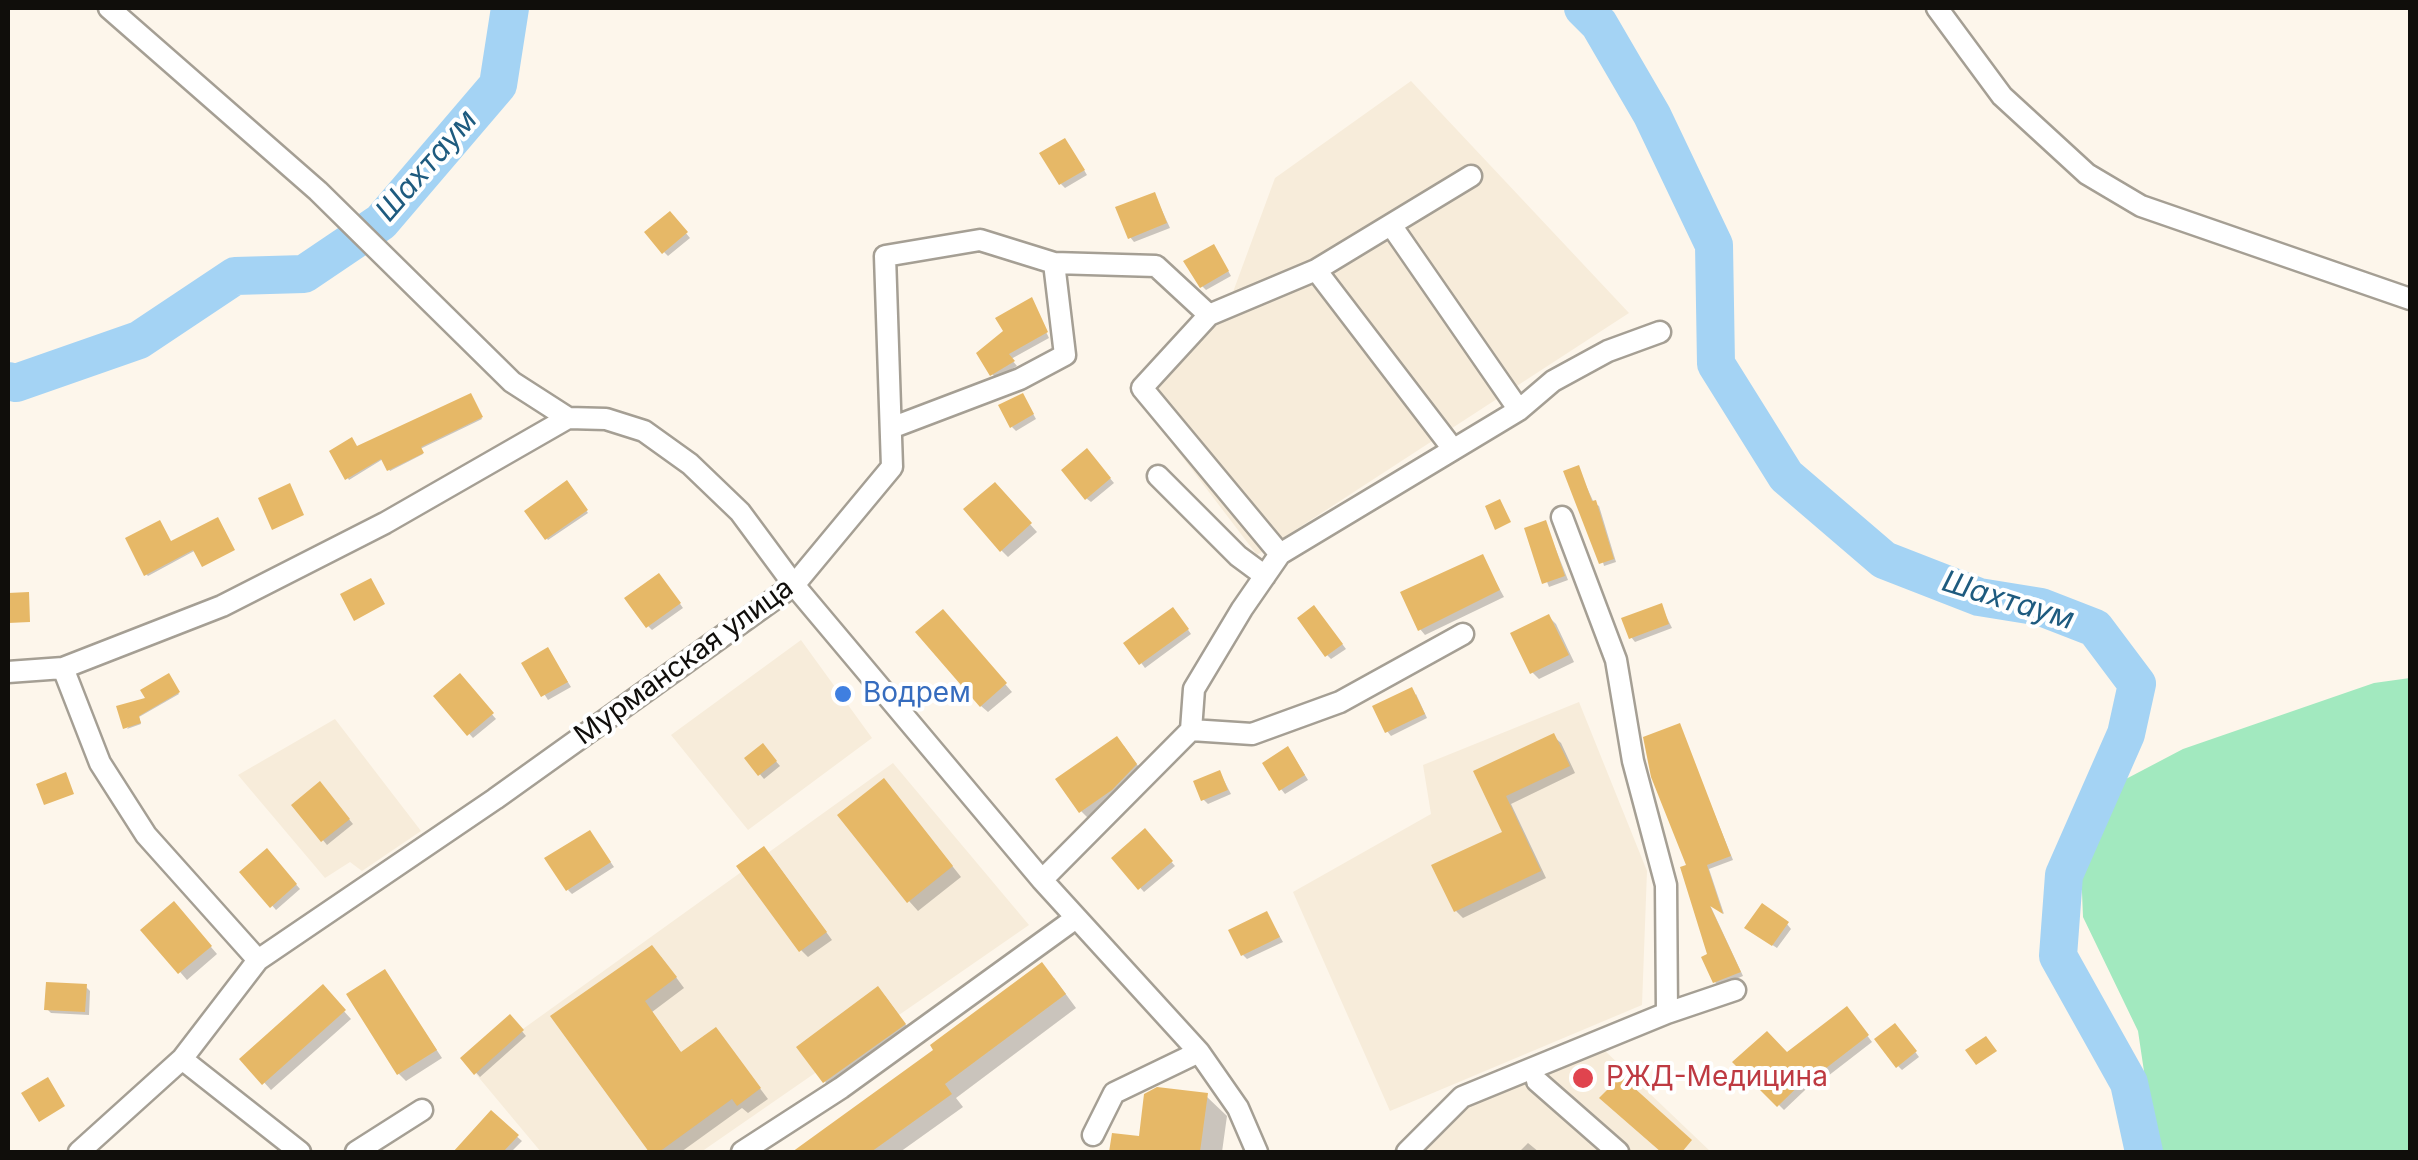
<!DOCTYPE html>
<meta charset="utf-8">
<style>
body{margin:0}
#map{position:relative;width:2418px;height:1160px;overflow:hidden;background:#fdf6eb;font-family:Inter,sans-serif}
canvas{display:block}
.frame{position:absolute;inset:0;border:10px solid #100e0b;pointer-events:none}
</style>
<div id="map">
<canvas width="2418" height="1160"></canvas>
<div class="frame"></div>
</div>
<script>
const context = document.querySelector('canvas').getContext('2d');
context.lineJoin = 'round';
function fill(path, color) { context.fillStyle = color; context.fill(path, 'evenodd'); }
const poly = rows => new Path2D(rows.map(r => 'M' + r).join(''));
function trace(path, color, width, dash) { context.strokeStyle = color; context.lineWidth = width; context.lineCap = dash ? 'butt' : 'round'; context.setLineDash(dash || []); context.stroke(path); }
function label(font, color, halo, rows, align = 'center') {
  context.font = font + ' Inter,sans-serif'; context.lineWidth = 8; context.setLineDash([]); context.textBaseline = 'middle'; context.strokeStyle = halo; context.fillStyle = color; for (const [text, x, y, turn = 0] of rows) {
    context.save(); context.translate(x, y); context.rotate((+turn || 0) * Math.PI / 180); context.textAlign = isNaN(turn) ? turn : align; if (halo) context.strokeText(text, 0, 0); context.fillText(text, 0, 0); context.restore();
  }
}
const built = poly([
 [1411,81,1629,313,1257,555,1132,391,1233,292,1275,178],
 [801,640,872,738,748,830,671,735],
 [1579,702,1647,871,1642,1005,1390,1111,1293,892,1431,814,1423,765],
 [335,719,421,831,362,871,350,862,325,878,238,775],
 [893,763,1029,925,701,1152,541,1152,470,1067],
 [1602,1048,1711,1152,1417,1152,1464,1108]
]);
const green = poly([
 [2410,678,2410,1152,2156,1152,2138,1031,2083,917,2081,868,2098,827,2124,780,2183,749,2374,683]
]);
const shadow = poly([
 [1069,145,1087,175,1065,188,1061,184],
 [1155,195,1170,228,1134,242,1130,237],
 [670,214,690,238,668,256,664,252],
 [1217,251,1231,276,1206,290,1202,286],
 [1031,301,1049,338,1011,359,1017,366,996,378,992,374,1006,331],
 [472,398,482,419,420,449,423,454,390,471,383,459,349,480,332,452,357,448],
 [1026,401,1036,419,1016,431,1012,427],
 [1091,456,1114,483,1091,502,1086,498],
 [1578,468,1594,503,1599,506,1616,562,1604,566],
 [566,483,588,513,548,540,527,511],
 [1001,492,1037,532,1008,557,1001,550],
 [1545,522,1568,580,1549,587,1527,530],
 [171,544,196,550,148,576,146,574],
 [1482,557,1504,597,1425,635,1420,629],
 [663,580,683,608,652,630,648,626],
 [1661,606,1672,628,1635,642,1631,637],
 [1318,612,1346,649,1331,659,1327,655],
 [1177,614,1191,634,1145,668,1127,644],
 [1549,617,1556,624,1574,662,1539,679,1532,672],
 [950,620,1012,692,988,712,981,706],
 [548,650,571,687,548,700,525,664],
 [168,676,179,694,139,717,141,724,127,729],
 [460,677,496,719,473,738,437,697],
 [1416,694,1427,718,1391,736,1387,731],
 [1679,726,1733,860,1709,869,1724,914,1710,905,1743,976,1719,986,1715,982,1690,866],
 [1553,736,1561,743,1575,773,1511,804,1546,878,1463,918,1456,911,1505,833,1476,772],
 [1124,746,1143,773,1119,796,1088,818,1081,811],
 [767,751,780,766,764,779,747,759],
 [1292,754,1308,780,1285,794,1281,789],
 [1220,773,1231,794,1208,804,1203,799],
 [324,789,353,824,327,845,294,805],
 [893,791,961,877,918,911,909,901],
 [1145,832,1175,866,1144,892,1114,858],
 [594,838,614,867,572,894,568,890],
 [267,851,300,889,276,910,243,872],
 [771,856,832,940,808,957,801,950],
 [181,912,217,954,187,980,144,930],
 [1267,914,1283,942,1247,959,1243,955],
 [1787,924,1791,929,1777,948,1751,931],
 [661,957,684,988,652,1012,682,1054,716,1030,768,1099,748,1113,742,1108,681,1152,652,1152,553,1016],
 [385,972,442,1058,406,1081,399,1074],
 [1054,978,1076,1008,956,1098,963,1107,900,1152,799,1151],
 [86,987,90,991,89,1015,51,1013,47,1009],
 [323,988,351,1019,271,1090,243,1059],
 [885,996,911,1032,832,1089,825,1082],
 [1852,1015,1872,1042,1828,1076,1824,1072,1784,1110,1736,1062,1787,1056],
 [510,1017,526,1036,480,1077,463,1058],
 [1899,1030,1919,1057,1902,1070,1898,1066],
 [1206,1096,1227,1116,1222,1152,1112,1152,1114,1135,1141,1139],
 [491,1114,522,1141,511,1152,458,1152],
 [1528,1143,1539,1152,1519,1152]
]);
const river = poly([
 [1583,8,1599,24,1652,115,1714,245,1716,364,1786,476,1884,560,1979,597,2041,607,2095,628,2137,684,2126,734,2064,875,2058,956,2129,1083,2144,1152],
 [8,381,16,383,139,340,235,276,304,274,381,222,498,85,510,8]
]);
const building = poly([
 [1065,138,1085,170,1059,185,1039,153],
 [1155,192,1167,223,1128,239,1115,207],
 [670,211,688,232,662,254,644,232],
 [1214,244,1229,271,1200,288,1183,261],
 [1032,297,1048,332,1009,354,1015,361,990,376,976,353,1003,331,995,318],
 [471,393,483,417,421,447,424,453,387,471,381,459,345,480,329,451,352,437,357,446],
 [1023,393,1034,414,1010,428,998,405],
 [1087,448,1111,478,1085,500,1061,470],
 [1579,465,1592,501,1596,500,1614,559,1599,564,1563,471],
 [567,480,588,510,545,540,524,511],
 [995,482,1032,523,1000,552,963,509],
 [290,483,304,515,272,530,258,498],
 [1500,499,1511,522,1495,530,1485,506],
 [218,517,235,550,202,567,193,550,144,576,125,538,160,520,171,541],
 [1546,520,1565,576,1542,584,1524,528],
 [1483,554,1500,590,1418,631,1400,592],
 [659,573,681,603,646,628,624,598],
 [371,578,385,604,354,621,340,594],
 [29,592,30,622,8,623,8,593],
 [1662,603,1669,624,1629,639,1621,618],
 [1314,605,1343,644,1325,657,1297,618],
 [1173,607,1189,629,1139,665,1123,643],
 [943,609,1007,683,980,707,915,632],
 [1549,614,1569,655,1530,674,1510,633],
 [548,647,568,682,541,697,521,663],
 [169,673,180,692,139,716,141,723,123,729,116,706,145,698,140,690],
 [460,673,494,713,467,736,433,696],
 [1412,687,1425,714,1385,733,1372,706],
 [1680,723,1731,856,1707,865,1723,914,1710,906,1741,972,1713,983,1701,957,1707,954,1680,867,1686,865,1651,777,1643,737],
 [1554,733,1570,766,1506,796,1541,871,1454,912,1431,865,1502,832,1473,771],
 [1117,736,1137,764,1112,790,1079,813,1055,779],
 [763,743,777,761,758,776,744,758],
 [1288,746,1305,775,1279,791,1262,763],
 [1220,770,1228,790,1201,801,1193,781],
 [66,772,74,794,44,805,36,784],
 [884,778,953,866,907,903,837,815],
 [320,781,350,819,321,842,291,805],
 [1145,828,1173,861,1138,890,1111,858],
 [590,830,611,862,566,891,544,858],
 [764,846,827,932,799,952,736,866],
 [267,848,297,884,270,908,239,872],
 [174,901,212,946,178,974,140,930],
 [1762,903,1789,922,1772,946,1744,928],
 [1267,911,1280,937,1241,956,1228,930],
 [652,945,677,977,645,1001,681,1052,716,1027,761,1088,737,1106,732,1099,659,1152,649,1152,550,1016],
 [1042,962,1066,994,945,1084,952,1094,871,1152,792,1152,933,1050,930,1045],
 [385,969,437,1050,397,1075,346,994],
 [46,982,87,984,85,1012,44,1010],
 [323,984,346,1010,262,1085,239,1059],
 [878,986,906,1024,823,1083,796,1047],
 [1847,1006,1869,1035,1821,1072,1817,1068,1777,1107,1732,1062,1767,1031,1787,1052],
 [510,1014,524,1030,474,1075,460,1058],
 [1895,1023,1917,1051,1896,1068,1874,1039],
 [1986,1036,1997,1051,1976,1065,1965,1050],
 [1621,1076,1692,1140,1682,1152,1661,1152,1599,1098],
 [48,1077,65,1106,39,1122,21,1093],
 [1157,1087,1208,1093,1200,1152,1109,1152,1112,1133,1139,1136,1144,1094],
 [491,1110,519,1135,503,1152,453,1152]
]);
const minor = poly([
 [109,8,318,191,512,382,568,418],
 [1937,8,2002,96,2087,174,2141,206,2410,299],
 [1391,225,1519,410],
 [1316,270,1453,449],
 [1209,315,1142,388,1280,554],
 [568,418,606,419,644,431,690,464,740,512,794,585,1042,880,1199,1052,1238,1108,1257,1152],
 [891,428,1020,379,1065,355,1054,263],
 [1158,476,1238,556,1265,576],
 [63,668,100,763,146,835,258,960],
 [8,672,63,668,222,606,385,523,568,418],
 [1191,730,1252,734,1340,702,1463,634],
 [1042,880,1191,730,1194,689,1242,609,1280,554,1519,410,1553,381,1608,351,1660,332],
 [1667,1013,1735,990],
 [182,1059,300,1152],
 [1537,1081,1618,1152],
 [1093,1135,1114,1093,1199,1052],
 [79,1152,182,1059,258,960,495,799,794,585,892,467,885,256,980,240,1054,263,1156,266,1209,315,1316,270,1471,176],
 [356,1152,422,1110],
 [742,1152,841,1088,1076,918],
 [1407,1152,1462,1097,1667,1013,1666,885,1633,761,1616,660,1562,517]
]);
const markers = [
 [843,694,10,"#3f7fe0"],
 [1583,1078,12,"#e0444e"]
];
const streetNames = [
 ["Мурманская улица",684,662,-36]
];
const shopNames = [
 ["Водрем",863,694]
];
const healthNames = [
 ["РЖД-Медицина",1606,1078]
];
const waterNames = [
 ["Шахтаум",427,166,-49],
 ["Шахтаум",2008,601,17]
];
fill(built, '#f7ecda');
fill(green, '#a2e9bf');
fill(shadow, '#0003');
trace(river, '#a4d3f4', 38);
fill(building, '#e6b867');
trace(minor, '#a59f94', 25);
trace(minor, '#fff', 20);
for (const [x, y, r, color] of markers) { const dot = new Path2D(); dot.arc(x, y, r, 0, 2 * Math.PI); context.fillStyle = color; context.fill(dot); trace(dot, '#fff', 4); }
label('28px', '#100e0b', '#fff', streetNames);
label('28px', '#366cbe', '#fff', shopNames, 'left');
label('28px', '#be3a42', '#fff', healthNames, 'left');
label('italic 30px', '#1e5b7f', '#fff', waterNames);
</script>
